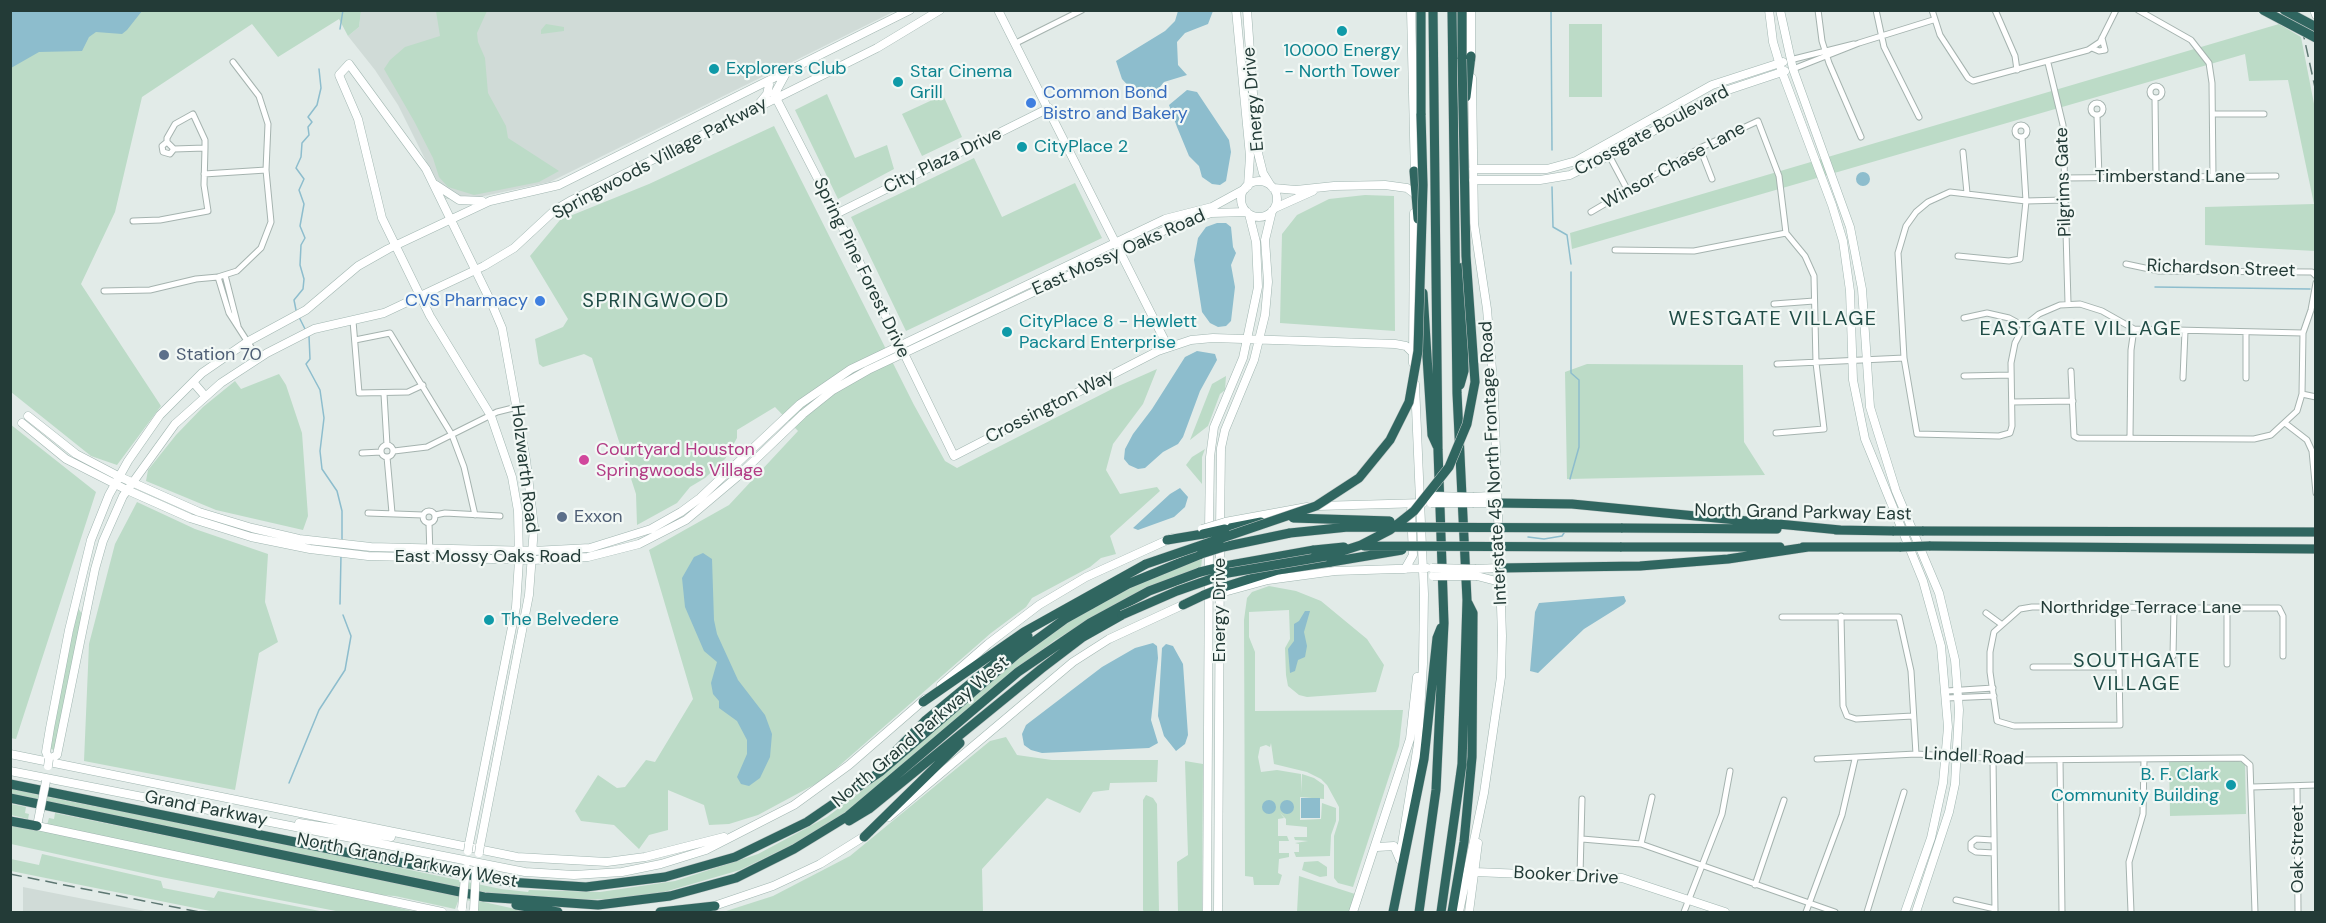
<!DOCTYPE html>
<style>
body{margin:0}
#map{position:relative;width:2326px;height:923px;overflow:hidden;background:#e2ebe8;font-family:"DM Sans",sans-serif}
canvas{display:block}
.frame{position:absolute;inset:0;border:12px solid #233b37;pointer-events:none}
</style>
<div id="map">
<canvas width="2326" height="923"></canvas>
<div class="frame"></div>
</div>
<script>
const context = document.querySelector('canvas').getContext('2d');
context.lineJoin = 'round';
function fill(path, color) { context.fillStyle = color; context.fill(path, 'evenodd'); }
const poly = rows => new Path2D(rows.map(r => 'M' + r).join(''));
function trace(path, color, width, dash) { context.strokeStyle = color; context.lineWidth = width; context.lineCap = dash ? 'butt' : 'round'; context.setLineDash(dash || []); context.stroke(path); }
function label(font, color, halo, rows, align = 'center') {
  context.font = font + ' "DM Sans",sans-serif'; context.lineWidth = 4.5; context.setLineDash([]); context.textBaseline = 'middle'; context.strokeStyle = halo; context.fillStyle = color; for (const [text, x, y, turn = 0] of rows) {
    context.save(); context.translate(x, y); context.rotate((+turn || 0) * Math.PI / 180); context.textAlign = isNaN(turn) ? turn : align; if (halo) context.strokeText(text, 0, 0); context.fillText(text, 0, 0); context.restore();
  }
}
const built = poly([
 [361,10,895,11,550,182,470,199,445,199,398,105,375,70,348,36,359,27],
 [23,887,150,912,23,912]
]);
const green = poly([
 [10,11,361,11,359,27,348,36,339,19,278,57,252,24,142,97,115,212,81,284,161,406,117,465,91,456,11,392],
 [436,11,487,11,477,33,478,42,485,58,488,93,506,126,508,138,559,171,539,182,474,195,448,187,439,177,433,158,414,121,384,69,390,60,405,47,440,36],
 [546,24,564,27,564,31,541,34,541,30],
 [1569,24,1602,24,1602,97,1569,97],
 [2279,24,2301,37,2315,109,2315,251,2205,245,2205,207,2314,204,2288,80,2249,81,2245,54,1572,249,1570,233],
 [827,94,855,158,887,145,894,169,838,199,795,110],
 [943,95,962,137,922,156,902,114],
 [774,126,914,405,945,461,957,468,1114,388,1157,369,1143,404,1113,444,1106,470,1120,494,1157,487,1160,491,1110,536,1116,554,1101,558,1090,567,1032,598,1026,607,991,633,823,780,758,815,729,824,709,825,704,805,668,790,668,830,649,835,639,849,614,825,581,821,575,811,598,775,617,788,625,787,646,760,655,762,693,699,649,550,729,505,798,431,775,407,737,430,737,438,725,459,705,478,690,487,677,503,637,525,636,494,592,358,584,354,543,367,539,364,535,339,563,327,568,319,530,256,560,220,649,184],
 [974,158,1002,217,1075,183,1102,238,906,331,851,217],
 [1365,195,1394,196,1395,331,1280,323,1282,234,1297,215,1329,199],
 [1587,364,1743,365,1744,442,1765,475,1567,479,1565,372],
 [279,374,286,385,302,433,308,516,303,530,216,510,146,481,148,470,176,435,203,407,235,381,241,389],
 [1226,376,1225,390,1220,394,1208,426,1190,440,1212,384],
 [10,424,96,492,16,739,10,738],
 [1205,449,1202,457,1202,484,1186,465,1192,457],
 [137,502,195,529,268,554,265,602,278,642,259,653,235,790,84,761,89,644,115,544],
 [1202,559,1201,568,1146,587,1055,640,1018,668,843,815,818,832,740,870,661,893,623,898,568,901,482,892,11,795,11,787,33,791,33,794,98,807,99,805,501,889,528,892,529,890,600,892,675,881,758,854,827,817,864,789,999,673,1067,622,1114,595,1174,567],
 [1269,586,1296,591,1321,601,1367,639,1384,665,1376,692,1307,697,1299,695,1288,686,1286,675,1285,648,1290,639,1289,610,1249,612,1249,637,1255,652,1255,711,1403,710,1399,746,1353,887,1338,883,1334,878,1334,836,1339,820,1339,807,1327,785,1321,779,1307,772,1274,764,1271,743,1270,747,1266,745,1260,747,1258,757,1261,772,1277,770,1301,774,1301,793,1302,774,1314,778,1324,785,1324,799,1300,797,1300,820,1321,819,1322,803,1336,808,1336,821,1331,835,1330,856,1296,857,1294,852,1299,852,1299,844,1295,843,1308,841,1295,840,1294,837,1307,837,1307,827,1286,825,1286,819,1280,813,1284,818,1278,819,1278,836,1287,836,1289,841,1279,841,1279,853,1289,853,1289,857,1279,859,1278,873,1282,875,1279,885,1254,885,1253,877,1245,876,1244,620,1247,598,1252,592],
 [78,608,82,614,55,750,50,749,59,696],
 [1006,737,1017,755,1052,760,1158,760,1157,782,1110,783,1109,790,1093,792,1080,813,1047,798,982,869,983,912,723,912,773,896,850,856,990,741],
 [1185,761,1203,764,1202,912,1178,912,1177,862,1188,855],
 [2238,761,2245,763,2246,814,2170,816,2169,762],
 [1146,795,1153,798,1157,804,1159,912,1144,912,1143,910,1143,800],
 [11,804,26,807,25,813,29,814,28,819,11,815],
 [55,813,380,879,529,912,477,912,478,902,459,899,455,909,395,896,366,894,47,825,49,818,54,819],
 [11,824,270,878,417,912,341,912,156,876,11,844],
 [42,854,161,881,163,888,214,898,218,891,325,912,215,912,11,871,11,859,39,865],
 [1318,861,1327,867,1327,876,1320,877,1302,870,1304,862],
 [1299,876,1355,894,1351,912,1297,912]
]);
const water = poly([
 [10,11,11,10,142,11,127,30,122,34,96,32,89,37,82,51,39,52,11,68],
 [1178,11,1213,11,1208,24,1185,33,1177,42,1178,65,1187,75,1164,82,1151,98,1133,91,1122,79,1116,61,1165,31,1175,21],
 [1187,90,1197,92,1229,140,1231,152,1226,181,1220,185,1212,184,1202,177,1199,166,1189,156,1177,127,1169,105],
 '1856 179a7 7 0 1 1 14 0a7 7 0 1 1-14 0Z',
 [1217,223,1226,223,1231,227,1233,247,1236,253,1231,265,1235,287,1231,321,1226,326,1218,327,1210,323,1202,312,1194,260,1198,238,1206,227],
 [1197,351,1215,354,1217,360,1200,391,1183,437,1178,444,1163,452,1145,468,1138,469,1129,465,1124,459,1125,449,1133,434,1152,409,1185,357],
 [1180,488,1188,497,1185,507,1174,517,1138,530,1133,528,1170,494],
 [703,553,712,559,714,620,717,634,738,680,765,715,772,734,770,757,760,778,749,786,741,784,737,777,747,754,747,740,737,721,719,708,719,701,713,694,711,683,717,662,704,651,685,607,682,578,694,557],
 [1624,596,1626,601,1624,604,1584,629,1538,673,1530,671,1535,612,1539,603],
 [1305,611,1310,611,1304,632,1307,646,1305,657,1298,660,1295,671,1290,673,1288,649,1294,641,1294,624,1299,621],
 [1153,643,1157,646,1158,658,1151,720,1158,743,1149,748,1042,753,1031,750,1024,745,1022,734,1026,725,1102,667,1135,648],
 [1166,644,1173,646,1183,664,1188,735,1185,744,1176,751,1164,736,1158,716,1162,648],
 [1301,798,1320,798,1320,818,1301,818],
 '1262 807a7 7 0 1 1 14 0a7 7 0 1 1-14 0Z',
 '1280 807a7 7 0 1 1 14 0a7 7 0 1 1-14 0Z'
]);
const stream = poly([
 [1551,10,1552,150],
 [340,29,343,10],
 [1552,187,1553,227,1567,235,1571,264],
 [2155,287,2310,289],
 [296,310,294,300,303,289,304,279,300,265,301,245,305,238,300,226,304,204,299,190,304,179,296,168,301,157,302,143,309,135,308,127,312,122,308,117,317,105,321,88,319,69],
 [299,317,305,329],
 [309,336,310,359,306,364,320,390,324,418,320,451,322,469,337,491,342,511,342,541],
 [1570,479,1579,447,1579,380,1571,373,1571,272],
 [1528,537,1544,539,1562,536,1564,533],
 [340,604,341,555],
 [289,783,319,710,345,670,351,636,343,615]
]);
const street = poly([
 [1818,10,1822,41,1829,63,1861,137],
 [1876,10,1884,47,1919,117],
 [1932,10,1940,35,1968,78,1973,81,2088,50,2100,42,2116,10],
 [1995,10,2015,56,2017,70],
 [2138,10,2191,40,2209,63,2212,83,2213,177],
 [1016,43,1082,10],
 [2092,48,2099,51,2105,50,2102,38],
 [1790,60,1854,44],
 [2048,63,2063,125,2068,303],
 [1793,69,1859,43,1933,20],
 '2150 92a6 6 0 1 1 12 0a6 6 0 1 1-12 0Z',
 [2155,98,2156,177],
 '2091 109a6 6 0 1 1 12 0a6 6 0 1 1-12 0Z',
 [2213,114,2264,114],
 [2097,116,2099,178],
 '2015 131a6 6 0 1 1 12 0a6 6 0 1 1-12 0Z',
 [167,142,162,146,163,152,170,154,174,149],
 [1604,146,1627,189],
 [1700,148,1712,179],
 [1963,152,1967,193],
 [204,174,266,170],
 [2063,178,2276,176],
 [2064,200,2026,201,1950,192,1928,202,1916,212,1906,226,1898,253,1904,358,1917,434,1999,436,2010,433,2012,426,2011,363,2015,343,2024,326,2039,314,2060,305,2080,304,2102,311,2134,329,2303,333],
 [1591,212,1700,148,1758,121,1779,176,1786,233,1805,256,1814,276,1816,363,1824,429,1776,433],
 [133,221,160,220,208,211,204,185,205,148,205,140,193,114,175,124,167,138,167,142,174,149,205,148],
 [1615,250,1694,251,1786,233],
 [1958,256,2009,261,2020,259,2026,201,2022,137],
 [2126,264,2159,271,2312,272,2316,276],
 [225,275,238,326],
 [218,277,229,313,258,358],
 [104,291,150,290,196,279,218,277,237,271,261,248,271,222,266,170,268,124,259,96,233,62],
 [1774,304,1814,301],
 [1964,318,1987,313,2009,318,2024,326],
 [353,321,359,393,408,392,423,385],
 [355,340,390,333,452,435,464,467,475,515],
 [1777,364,1904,358],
 [2071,371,2074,436,2078,438,2254,439,2271,435,2297,411,2302,394,2303,333,2311,310,2316,283],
 [1964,376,2011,375],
 [2183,378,2185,331],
 [2246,378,2246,332],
 [384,394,387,445],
 [2302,394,2316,397],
 [2012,402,2073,401],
 [2285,423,2307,440,2312,451,2316,493],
 [2130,437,2131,350,2134,329],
 '381 451a6 6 0 1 1 12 0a6 6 0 1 1-12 0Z',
 [394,451,427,447,497,412,517,407],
 [362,453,381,452],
 [387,457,392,513],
 '423 517a6 6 0 1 1 12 0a6 6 0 1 1-12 0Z',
 [368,513,423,515],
 [435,515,445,513,500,516],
 [429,523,430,556],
 [2118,607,2120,725,2014,726,1997,721,1990,672,1990,652,1994,632,2020,609,2032,607,2118,607,2174,608,2279,608,2283,616,2283,656],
 [2227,608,2227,664],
 [1986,613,2001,624],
 [1841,616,1843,706,1847,716,1856,719,1913,716],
 [1782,617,1899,617,1911,671,1916,754],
 [2173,656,2174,608],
 [2033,667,2119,667],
 [1947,691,1993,688],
 [1947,698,1994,696],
 [1817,759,1916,754,2020,760,2242,758,2250,765,2255,912],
 [1993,759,1995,912],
 [2060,760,2062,912],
 [2297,786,2298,912],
 [2252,787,2316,785],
 [1582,839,1641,844,1835,912],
 [1993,840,1976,839,1971,843,1971,849,1976,852,1994,853],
 [1641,844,1652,797],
 [1580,875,1582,799],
 [1755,885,1784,800],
 [1956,900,1995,909],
 [1684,912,1722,814,1730,771],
 [1806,912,1842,815,1855,759],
 [1867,912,1904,792],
 [2131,912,2129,862,2143,814,2144,759]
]);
const secondary = poly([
 [910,10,559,185,490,201,388,249,358,266,306,310,247,342,202,373,160,415,128,461,109,495,91,540,69,630,50,728,46,752,49,759,57,755,95,569,103,541,123,496,175,424,221,383,267,353,314,329,384,313,484,266,514,248,555,210,572,200,877,48,940,10],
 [998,10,1168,347],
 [1236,10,1250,156,1248,186],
 [1247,10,1257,149,1263,173,1271,186],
 [1411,10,1415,177],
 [1471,10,1471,60],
 [1769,10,1773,42,1782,72,1832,205,1843,241,1850,291,1853,380,1865,439,1923,581,1941,646,1948,727,1943,783,1931,838,1905,912],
 [1780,10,1793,69,1850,227,1862,289,1870,407,1896,491,1939,593,1955,660,1959,710,1955,784,1949,812,1916,912],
 [2314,10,2316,15],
 [774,95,786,73],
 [776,98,836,214,954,456,1158,351,1191,340,1213,338,1395,344,1406,346,1413,353],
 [758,105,767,94,769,85],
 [1473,169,1547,169,1576,161,1712,85,1783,62],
 [1473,180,1540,180,1570,175,1609,156,1722,92,1785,71],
 '1241 199a18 18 0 1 1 36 0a18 18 0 1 1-36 0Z',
 [436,185,459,200,482,201],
 [1273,188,1296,190,1334,186,1385,185,1407,188,1415,194],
 [1275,208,1313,191],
 [836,214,1049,108],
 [1413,363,1414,213],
 [193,382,205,396],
 [28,416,76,454,118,476,199,512,252,528,299,539,371,547,533,551,590,548,651,529,681,512,700,498,800,404,851,369,1165,219,1212,207,1245,189],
 [22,423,66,459,127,490,190,518,251,537,310,549,368,556,533,560,588,557,639,544,686,520,737,477,803,414,833,390,868,370,1174,226,1211,213,1247,212],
 [1474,497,1489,496,1497,490],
 [1474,503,1497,503],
 [1318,506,1423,503],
 [1225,522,1307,507],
 [1209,530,1210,457,1214,427,1243,358,1258,287,1256,242,1249,214],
 [1220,530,1221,448,1225,430,1254,360,1265,315,1268,282,1265,240,1272,211],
 [1405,569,1413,555,1411,510],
 [1476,569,1499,568],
 [1477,576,1500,582],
 [1224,592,1268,580,1335,571,1427,568],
 [941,685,988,644,1039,605,1086,577,1172,538],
 [10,754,517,857,607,862,645,857,724,837],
 [10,771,525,872,574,875,622,872,661,864,706,850,794,805,849,765,925,699],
 [40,811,37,826,442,912],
 [889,817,1073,662,1109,639,1187,603],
 [299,823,391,837],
 [469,844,516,607,519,560,518,511,512,477,491,416,430,316,382,218,358,119,339,75,349,64,426,169,491,302,502,328,526,460,534,527,529,595,480,846],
 [1377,847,1394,846,1400,860],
 [1401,850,1418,744,1423,664,1424,594,1415,384],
 [1475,872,1622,878,1725,912],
 [711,907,773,886,820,864,868,834],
 [1207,912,1209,548],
 [1218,912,1220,545],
 [1353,912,1410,739,1417,677],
 [1459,912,1484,793,1501,677,1502,636,1494,394,1487,309,1474,223,1472,78],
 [1469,912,1478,843]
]);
const highway = poly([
 [1421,10,1421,115],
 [1462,10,1462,59],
 [1466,97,1471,56],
 [1414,171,1418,219],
 [1423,293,1432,435,1437,446],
 [1460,385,1464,371,1463,267],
 [1497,503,1572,504,1840,530],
 [1621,528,1777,529],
 [1225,529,1261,522],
 [1836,530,1894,531],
 [1922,531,2316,532],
 [1167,540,1203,534],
 [1929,546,2316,549],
 [1223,547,1290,533],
 [1620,547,1780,547],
 [1803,547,1901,547],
 [1225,566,1314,550],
 [1499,568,1640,566,1728,559,1808,547],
 [1224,587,1278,570,1331,562],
 [1183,605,1204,595],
 [923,702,1024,632,1146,564],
 [894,753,926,720,1028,636],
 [10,784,354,854,508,882,586,887,665,877,735,857,807,822,880,772,1017,654,1065,619,1128,584,1201,554],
 [10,798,484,897,598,905,670,896,736,878,794,849,848,816,1018,672,1090,623,1149,591,1200,572],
 [10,821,37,826],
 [849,821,869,809,1041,669,1083,637,1122,615],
 [864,837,960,743],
 [516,905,558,912],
 [660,912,715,906],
 [1393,912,1424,759,1437,638,1441,628],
 [1419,912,1436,790,1444,623,1438,450,1433,10],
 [1441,912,1462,764,1467,600,1457,393,1452,10],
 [1452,912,1464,842,1472,757,1473,613,1468,603]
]);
const rail = poly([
 [2298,10,2316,92],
 [10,874,199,912]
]);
const secondaryBridge = poly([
 [1431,496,1474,497],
 [1431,503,1474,503],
 [1202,529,1225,522],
 [1432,568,1476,569],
 [1433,576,1477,576],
 [48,766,49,759],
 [40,811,46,781],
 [468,851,469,844],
 [479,853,480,846],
 [462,908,466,868],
 [474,910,476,870]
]);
const highwayBridge = poly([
 [2263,10,2316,38],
 [2284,10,2316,27],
 [1293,518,1390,521],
 [1894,531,1922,531],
 [1290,533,1348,527,1621,528],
 [1203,534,1225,529],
 [1364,546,1620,547],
 [1901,547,1929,546],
 [1314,550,1344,547],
 [1201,554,1223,547],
 [1331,562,1402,550],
 [1146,564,1316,506,1359,478,1390,440,1409,402,1418,351,1423,185,1421,115],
 [1200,572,1225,566],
 [1204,595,1224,587],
 [1122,615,1177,591,1228,573,1327,556,1361,545,1390,530,1414,511,1449,467,1467,424,1475,382,1466,256,1462,59]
]);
const markers = [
 [1342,31,6,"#0f9aa8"],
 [714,69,6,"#0f9aa8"],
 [898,82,6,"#0f9aa8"],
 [1031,103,6,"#3f7fe0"],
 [1022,147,6,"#0f9aa8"],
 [540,301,6,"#3f7fe0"],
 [1007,332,6,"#0f9aa8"],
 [164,355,6,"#5c6f8a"],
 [584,460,6,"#d1479c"],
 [562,517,6,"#5c6f8a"],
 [489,620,6,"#0f9aa8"],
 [2231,785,6,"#0f9aa8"]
];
const cultureNames = [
 ["10000 Energy",1342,51,"center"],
 ["- North Tower",1342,72,"center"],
 ["Explorers Club",726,69],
 ["Star Cinema",910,72],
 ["Grill",910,93],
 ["CityPlace 2",1034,147],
 ["CityPlace 8 - Hewlett",1019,322],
 ["Packard Enterprise",1019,343],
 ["The Belvedere",501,620],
 ["B. F. Clark",2219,775,"right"],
 ["Community Building",2219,796,"right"]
];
const shopNames = [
 ["Common Bond",1043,93],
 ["Bistro and Bakery",1043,114],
 ["CVS Pharmacy",528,301,"right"]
];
const streetNames = [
 ["Energy Drive",1254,99,-95],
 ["Crossgate Boulevard",1652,131,-28],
 ["Springwoods Village Parkway",660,159,-28],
 ["City Plaza Drive",943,161,-26],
 ["Winsor Chase Lane",1674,166,-29],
 ["Timberstand Lane",2170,177],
 ["Pilgrims Gate",2064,182,-92],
 ["East Mossy Oaks Road",1119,253,-24],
 ["Spring Pine Forest Drive",861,268,64],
 ["Richardson Street",2221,269,2],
 ["Crossington Way",1050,407,-27],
 ["Interstate 45 North Frontage Road",1494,463,-93],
 ["Holzwarth Road",524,469,83],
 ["North Grand Parkway East",1803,513,1],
 ["East Mossy Oaks Road",488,557],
 ["Northridge Terrace Lane",2141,608],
 ["Energy Drive",1220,610,-90],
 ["North Grand Parkway West",921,732,-40],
 ["Lindell Road",1974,757,3],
 ["Grand Parkway",206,809,11],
 ["Oak Street",2298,849,-90],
 ["North Grand Parkway West",407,861,11],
 ["Booker Drive",1566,876,3]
];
const serviceNames = [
 ["Station 70",176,355],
 ["Exxon",574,517]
];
const hotelNames = [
 ["Courtyard Houston",596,450],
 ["Springwoods Village",596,471]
];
const neighbourhoodNames = [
 ["SPRINGWOOD",656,302],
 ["WESTGATE VILLAGE",1773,320],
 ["EASTGATE VILLAGE",2081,330],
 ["SOUTHGATE",2137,662],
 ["VILLAGE",2137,685]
];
fill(built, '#d0dbd7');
fill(green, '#bcdbc7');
fill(water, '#8dbdcd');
trace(stream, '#8dbdcd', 1.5);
trace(street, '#a5b3af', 7);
trace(secondary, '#a1b6b1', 9);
trace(highway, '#c1c8c7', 10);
trace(street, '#fff', 5);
trace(secondary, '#fff', 8);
trace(highway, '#306660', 9);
trace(rail, '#5d7772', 1.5, [12, 6]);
trace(secondaryBridge, '#a1b6b1', 9, []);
trace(highwayBridge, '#c1c8c7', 10, []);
trace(secondaryBridge, '#fff', 8);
trace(highwayBridge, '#306660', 9);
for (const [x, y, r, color] of markers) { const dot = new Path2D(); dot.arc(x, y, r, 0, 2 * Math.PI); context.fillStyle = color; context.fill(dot); trace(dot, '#f2f8f5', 2); }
label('18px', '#0d838f', '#f2f8f5', cultureNames, 'left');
label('18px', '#366cbe', '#f2f8f5', shopNames, 'left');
label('18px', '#233b37', '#f2f8f5', streetNames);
label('18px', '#4e5e75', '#f2f8f5', serviceNames, 'left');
label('18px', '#b23c85', '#f2f8f5', hotelNames, 'left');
context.letterSpacing = '1.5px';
label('20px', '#204c46', '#f2f8f5', neighbourhoodNames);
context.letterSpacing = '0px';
</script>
